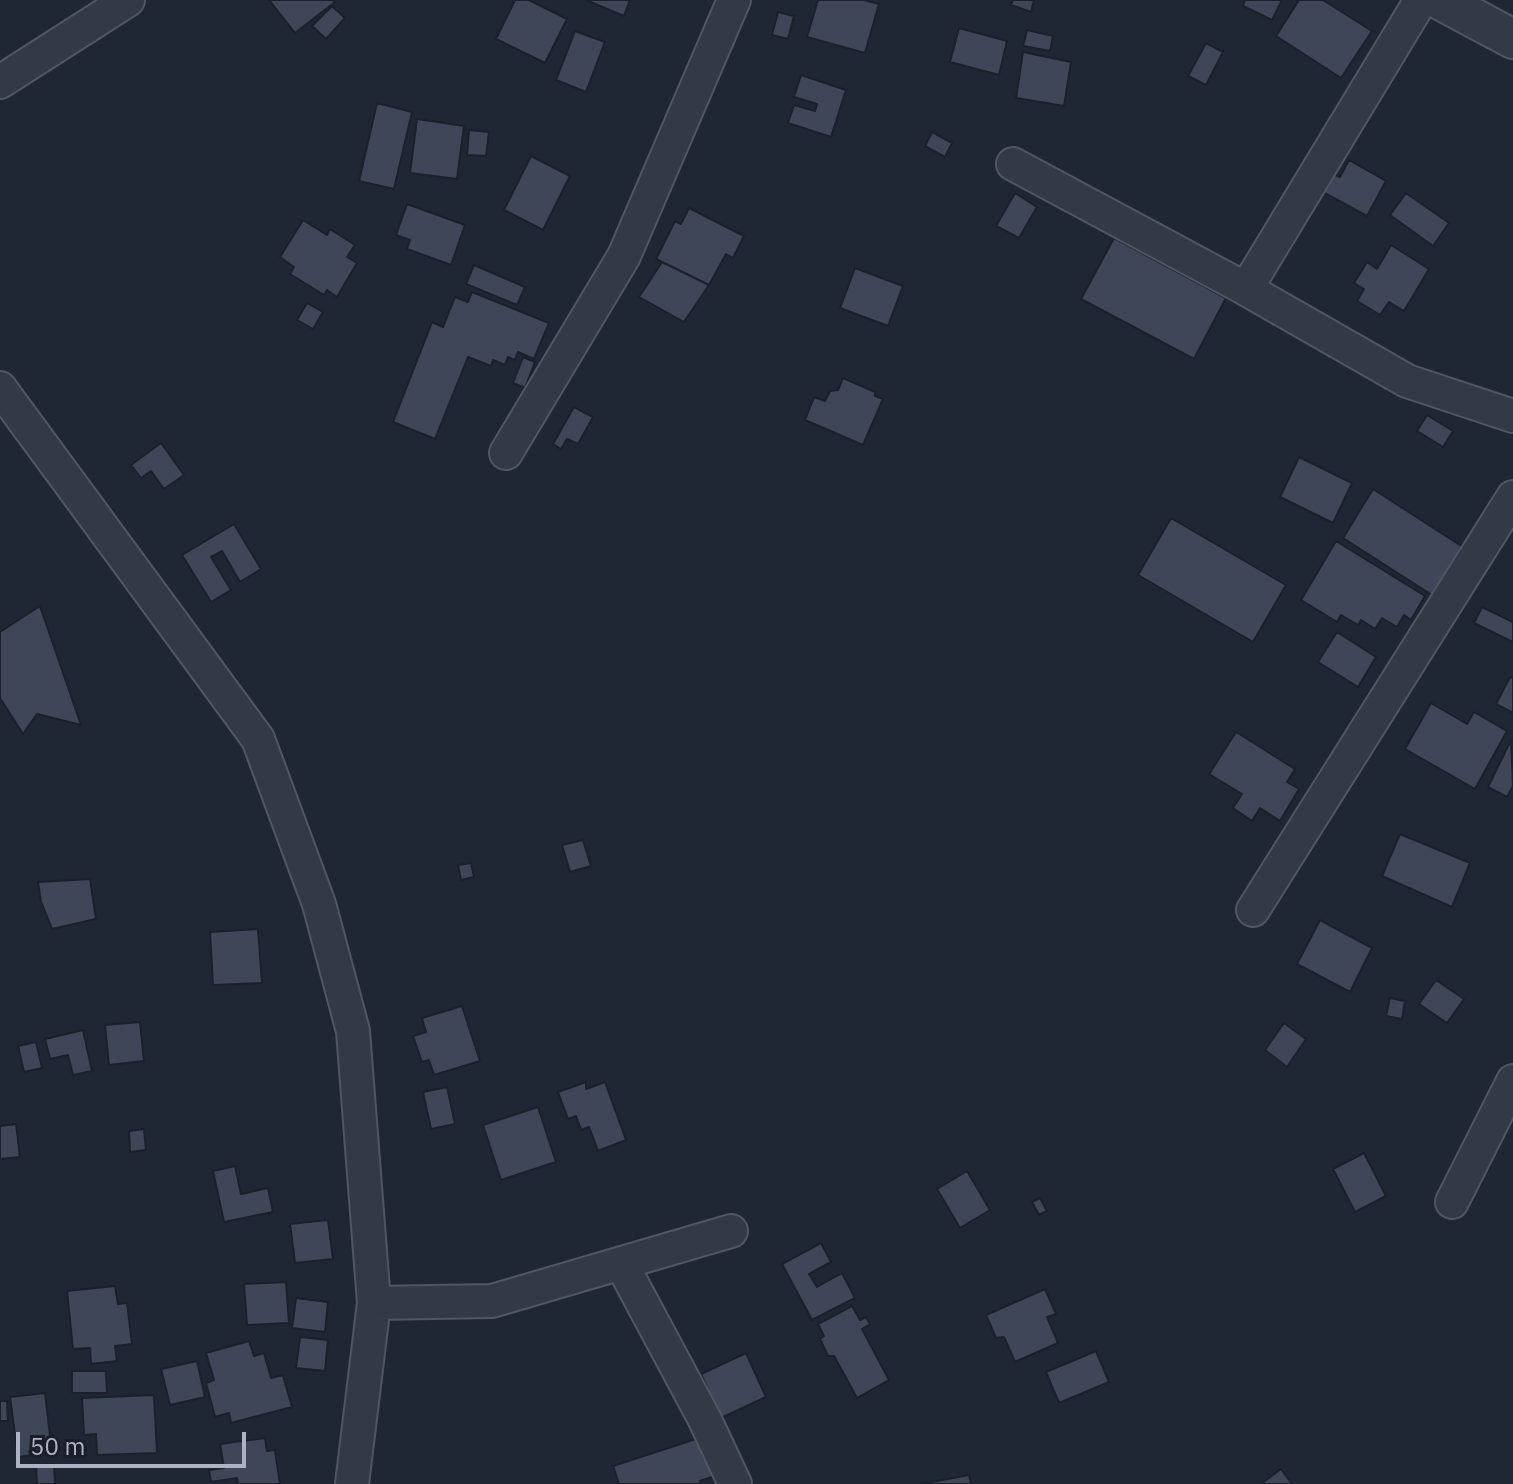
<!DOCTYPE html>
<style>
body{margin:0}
#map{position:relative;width:1513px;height:1484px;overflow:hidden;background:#202734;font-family:"IBM Plex Sans",sans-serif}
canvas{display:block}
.scale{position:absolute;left:16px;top:1432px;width:230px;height:36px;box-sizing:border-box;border:4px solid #adb3c2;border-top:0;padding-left:10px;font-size:24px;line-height:28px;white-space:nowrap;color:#adb3c2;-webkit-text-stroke:6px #191e29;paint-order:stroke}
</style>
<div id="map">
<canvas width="1513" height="1484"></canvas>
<div class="scale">50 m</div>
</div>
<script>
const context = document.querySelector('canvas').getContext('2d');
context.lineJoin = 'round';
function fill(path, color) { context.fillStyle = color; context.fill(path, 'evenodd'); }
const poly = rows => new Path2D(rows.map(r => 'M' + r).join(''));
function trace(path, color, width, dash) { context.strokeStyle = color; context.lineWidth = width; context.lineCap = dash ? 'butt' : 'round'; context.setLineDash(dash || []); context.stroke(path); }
const building = poly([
 [269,0,333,0,335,2,295,33,269,0],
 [515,0,529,0,567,19,545,63,496,39,515,0],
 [586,0,630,0,624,16,586,0],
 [818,0,864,0,879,4,865,53,807,37,818,0],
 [1013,0,1034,0,1031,12,1011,5,1013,0],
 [1245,0,1282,0,1272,20,1243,6,1245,0],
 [1299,0,1323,0,1372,31,1341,78,1276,36,1299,0],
 [332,6,345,18,326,39,312,26,332,6],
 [778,12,794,16,788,39,772,35,778,12],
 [959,28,1007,41,999,75,950,62,959,28],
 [1027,30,1053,36,1050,51,1023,46,1027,30],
 [575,31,605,42,586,92,556,80,575,31],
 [1206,43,1223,52,1206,85,1188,76,1206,43],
 [1023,52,1071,62,1064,106,1016,98,1023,52],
 [801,75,846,90,831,137,788,123,794,105,815,111,817,104,794,97,801,75],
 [377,103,412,112,394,189,359,181,377,103],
 [417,119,464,126,457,179,410,173,417,119],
 [469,130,489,132,486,156,467,155,469,130],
 [932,132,952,143,945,157,925,146,932,132],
 [531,156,570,176,543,230,504,210,531,156],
 [1349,160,1386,181,1367,216,1321,191,1331,173,1340,177,1349,160],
 [1015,193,1037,207,1019,238,996,226,1015,193],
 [1406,193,1449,223,1433,246,1390,215,1406,193],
 [407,204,465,225,451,265,407,249,410,240,396,235,407,204],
 [689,208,744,236,733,258,726,254,709,285,656,259,675,221,681,224,689,208],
 [303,220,327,235,330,229,355,245,347,257,357,263,337,297,327,290,324,295,290,274,294,267,280,257,303,220],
 [1114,238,1226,298,1194,359,1081,299,1114,238],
 [1391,245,1429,269,1404,311,1389,302,1380,315,1357,301,1364,289,1354,283,1367,262,1377,269,1391,245],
 [662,262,709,285,684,322,639,297,662,262],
 [474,265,525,287,517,305,466,284,474,265],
 [855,268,903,286,888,326,840,308,855,268],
 [472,292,549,323,534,359,518,352,515,360,508,357,505,365,493,360,491,366,468,357,435,439,393,422,432,322,443,327,455,297,468,302,472,292],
 [307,303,323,312,313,329,297,320,307,303],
 [523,357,535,362,525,388,513,383,523,357],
 [843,378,875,392,875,396,883,399,863,445,805,420,814,397,825,401,830,391,838,390,843,378],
 [574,407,593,417,578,444,567,439,561,449,553,444,574,407],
 [1427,415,1453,431,1443,447,1417,431,1427,415],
 [161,443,184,475,164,489,151,471,141,478,131,465,161,443],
 [1299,457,1352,483,1333,523,1280,497,1299,457],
 [1373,489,1466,549,1435,597,1343,538,1373,489],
 [1171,518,1286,585,1253,642,1138,575,1171,518],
 [234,524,261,569,240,582,222,551,211,557,231,590,211,602,182,555,234,524],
 [1336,541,1425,596,1411,620,1404,615,1397,627,1382,618,1375,629,1361,620,1358,625,1341,615,1337,622,1301,600,1336,541],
 [40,606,81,725,37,714,23,734,0,698,0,632,40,606],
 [1482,607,1513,622,1513,642,1474,623,1482,607],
 [1337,632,1376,657,1358,687,1318,662,1337,632],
 [1510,677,1513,678,1513,713,1496,704,1510,677],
 [1431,703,1467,724,1474,712,1507,731,1475,789,1405,749,1431,703],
 [1236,732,1295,769,1287,782,1299,789,1280,821,1260,808,1252,821,1233,808,1242,794,1209,774,1236,732],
 [1511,740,1513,786,1507,797,1488,787,1511,740],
 [1400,834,1470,863,1452,907,1382,876,1400,834],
 [583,840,591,866,570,872,562,845,583,840],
 [471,863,474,877,461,880,458,865,471,863],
 [90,879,96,919,52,929,41,902,38,882,90,879],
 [1320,920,1372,948,1350,992,1297,964,1320,920],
 [258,929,262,983,213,985,210,932,258,929],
 [1436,980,1464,999,1447,1023,1419,1004,1436,980],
 [1390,998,1405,1001,1402,1019,1386,1016,1390,998],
 [462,1006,480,1061,434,1075,429,1060,422,1062,413,1036,426,1032,422,1018,462,1006],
 [140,1022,144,1061,109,1065,105,1025,140,1022],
 [1284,1023,1306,1039,1287,1067,1265,1050,1284,1023],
 [83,1030,92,1071,73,1075,68,1055,50,1059,45,1039,83,1030],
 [36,1042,42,1068,24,1072,18,1046,36,1042],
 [586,1082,586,1089,605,1082,626,1140,598,1151,589,1127,581,1130,576,1116,568,1119,558,1092,586,1082],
 [447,1087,455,1124,431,1129,423,1092,447,1087],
 [538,1107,556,1162,501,1180,483,1125,538,1107],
 [16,1124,20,1157,0,1159,0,1126,16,1124],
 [144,1129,146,1150,130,1152,129,1131,144,1129],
 [1364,1153,1386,1196,1355,1212,1333,1169,1364,1153],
 [235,1166,241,1194,268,1188,273,1212,224,1222,213,1171,235,1166],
 [967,1171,990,1210,960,1228,937,1189,967,1171],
 [1040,1198,1047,1211,1039,1215,1032,1202,1040,1198],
 [328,1220,333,1259,295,1263,290,1224,328,1220],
 [821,1243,831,1262,809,1274,817,1287,842,1273,855,1298,812,1320,782,1264,821,1243],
 [286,1282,289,1323,247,1325,244,1284,286,1282],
 [115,1286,118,1304,127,1303,132,1344,115,1346,117,1361,91,1364,90,1348,73,1349,67,1291,115,1286],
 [1045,1289,1056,1314,1047,1317,1058,1343,1015,1362,1004,1337,996,1338,986,1315,1045,1289],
 [296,1298,328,1302,325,1332,292,1328,296,1298],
 [852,1306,860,1320,866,1317,870,1324,862,1329,889,1380,857,1398,834,1356,828,1356,820,1339,824,1336,818,1324,852,1306],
 [300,1337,328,1340,325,1371,296,1368,300,1337],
 [249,1341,254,1356,264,1353,271,1378,283,1375,292,1407,231,1423,229,1413,215,1417,206,1383,214,1380,206,1353,249,1341],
 [1096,1351,1109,1382,1059,1403,1046,1372,1096,1351],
 [746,1353,766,1397,721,1418,701,1374,746,1353],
 [197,1361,205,1397,170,1405,161,1369,197,1361],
 [72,1371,106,1371,107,1393,72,1393,72,1371],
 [45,1393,52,1452,18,1457,10,1397,45,1393],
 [154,1395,157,1453,97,1455,96,1434,84,1435,82,1398,154,1395],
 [0,1401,7,1401,8,1421,0,1421,0,1401],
 [708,1435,721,1474,700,1481,701,1484,619,1484,613,1466,708,1435],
 [265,1438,267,1451,275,1450,280,1484,238,1484,237,1478,211,1482,209,1470,224,1468,220,1444,265,1438],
 [54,1464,55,1484,37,1484,36,1465,54,1464],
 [1281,1469,1292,1484,1261,1484,1281,1469],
 [969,1475,971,1484,921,1484,969,1475]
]);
const minor = poly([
 [0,82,128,0],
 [1013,164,1246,289,1407,381,1513,416],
 [1246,289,1421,0],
 [0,388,258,739,319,904,353,1031,374,1303,352,1484],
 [506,453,624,256,734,0],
 [1253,910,1513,497],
 [1452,1202,1513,1081],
 [621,1263,705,1420,735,1484],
 [374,1303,492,1301,731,1231]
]);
const tertiary = poly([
 [1440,0,1513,39]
]);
fill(building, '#3e4657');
trace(building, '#1b202b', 2);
trace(minor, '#515663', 36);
trace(tertiary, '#515663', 42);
trace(minor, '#333945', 32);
trace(tertiary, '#333945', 38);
</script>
